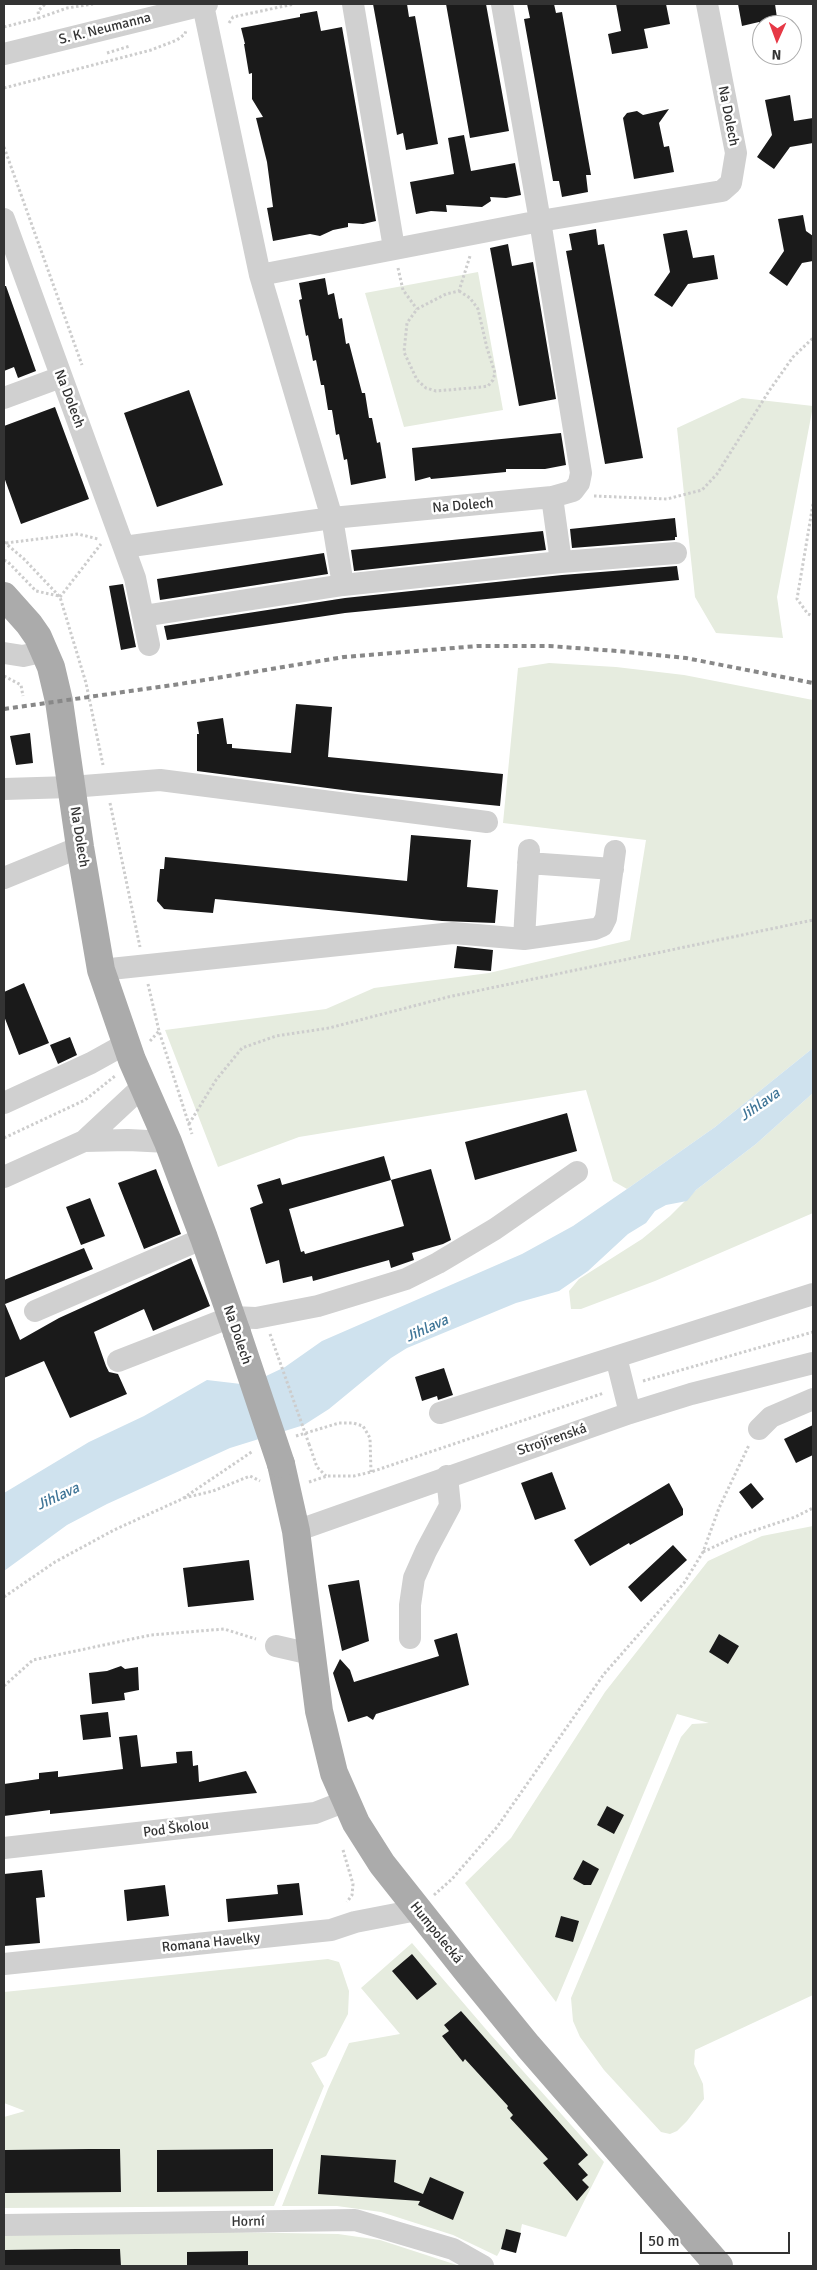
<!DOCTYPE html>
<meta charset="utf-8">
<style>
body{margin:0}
#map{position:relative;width:817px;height:2270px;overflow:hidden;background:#fff;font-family:Signika,sans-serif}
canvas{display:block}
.frame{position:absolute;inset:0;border:5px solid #333;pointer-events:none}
.north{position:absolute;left:752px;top:15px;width:50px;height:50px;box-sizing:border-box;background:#fff;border:1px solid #adadad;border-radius:50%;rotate:182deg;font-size:14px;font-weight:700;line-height:20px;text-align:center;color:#333}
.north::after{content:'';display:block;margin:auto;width:18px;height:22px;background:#e63946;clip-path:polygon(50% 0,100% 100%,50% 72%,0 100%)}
.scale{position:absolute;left:640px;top:2232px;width:150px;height:22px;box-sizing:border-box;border:2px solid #333;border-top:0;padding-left:6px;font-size:15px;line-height:18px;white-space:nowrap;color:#333;-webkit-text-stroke:4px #fff;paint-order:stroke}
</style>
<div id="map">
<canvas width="817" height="2270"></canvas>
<div class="frame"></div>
<div class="north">N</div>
<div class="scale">50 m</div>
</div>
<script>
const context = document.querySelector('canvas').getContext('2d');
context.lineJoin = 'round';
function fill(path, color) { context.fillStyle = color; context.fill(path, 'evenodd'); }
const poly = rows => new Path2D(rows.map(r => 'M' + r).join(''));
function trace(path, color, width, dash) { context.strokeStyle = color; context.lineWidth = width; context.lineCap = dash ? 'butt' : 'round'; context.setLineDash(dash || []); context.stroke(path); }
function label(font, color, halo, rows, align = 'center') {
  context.font = font + ' Signika,sans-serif'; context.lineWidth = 5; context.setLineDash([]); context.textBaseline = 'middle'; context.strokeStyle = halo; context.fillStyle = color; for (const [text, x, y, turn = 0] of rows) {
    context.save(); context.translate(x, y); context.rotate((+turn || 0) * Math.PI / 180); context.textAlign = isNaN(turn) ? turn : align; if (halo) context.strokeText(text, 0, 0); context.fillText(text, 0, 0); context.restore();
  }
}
const green = poly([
 [478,272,503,410,404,427,365,293],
 [742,398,813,406,777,597,783,638,716,633,695,597,677,428],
 [549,663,616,667,684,675,813,700,813,1048,715,1127,627,1189,613,1181,586,1090,299,1137,218,1167,165,1030,326,1009,374,988,489,973,630,940,646,840,503,823,518,668],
 [813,1093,813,1213,655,1281,581,1309,571,1309,569,1291,579,1279,642,1239,670,1216,696,1190,756,1144],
 [813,1526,813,1995,695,2050,694,2064,703,2084,704,2099,687,2121,677,2131,670,2134,661,2132,604,2070,580,2037,573,2021,571,1998,681,1737,692,1724,709,1723,677,1714,556,2002,465,1883,511,1838,605,1692,708,1561,762,1536],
 [412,1943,490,2034,604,2162,566,2237,522,2224,516,2253,501,2249,497,2256,453,2235,381,2212,337,2206,282,2206,328,2089,349,2043,400,2034,361,1988],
 [328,1959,339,1962,342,1970,349,1991,348,2014,326,2056,311,2063,324,2086,274,2206,4,2208,4,2117,25,2111,4,2103,4,1992],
 [225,2232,338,2234,380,2240,460,2266,4,2266,4,2235]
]);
const water = poly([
 [813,1048,813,1093,756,1144,696,1190,687,1201,666,1205,655,1211,646,1223,628,1234,588,1271,559,1291,516,1303,407,1348,391,1358,329,1409,304,1425,230,1448,107,1504,67,1525,4,1571,4,1493,89,1442,144,1416,207,1380,241,1384,264,1377,285,1367,322,1341,522,1254,573,1226,627,1189,715,1127]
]);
const building = poly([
 [373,4,407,4,409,17,415,16,438,144,406,150,403,133,397,135],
 [446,4,486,4,509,131,470,138],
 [527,4,554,4,556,13,562,12,591,175,586,175,588,192,562,197,559,181,553,181,524,19,530,18],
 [616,4,666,4,670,24,644,29,648,48,612,54,608,34,621,31],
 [738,4,775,4,778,25,760,25,759,22,742,26],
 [317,11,321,31,342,27,376,221,363,224,348,223,348,227,333,230,320,236,310,234,273,241,267,208,273,207,267,162,256,118,263,117,252,99,252,73,249,74,244,44,245,44,241,28,300,17,300,14],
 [790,95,794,121,813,118,813,143,790,147,774,169,757,157,772,135,765,100],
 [669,109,659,123,664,147,669,146,674,172,634,179,623,118,627,113,637,111,643,115],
 [464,135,471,171,515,163,521,195,506,198,490,197,491,201,482,207,446,205,447,212,431,211,416,214,410,182,454,174,448,138],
 [803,215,806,231,813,236,813,261,802,263,787,286,769,273,784,251,778,219],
 [596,229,598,245,604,244,643,458,605,464,566,251,572,250,569,234],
 [687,230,693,258,714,255,718,279,688,284,672,307,654,295,670,272,663,234],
 [508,244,512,266,533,262,556,399,519,406,490,248],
 [325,278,328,295,334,293,339,319,342,318,346,344,349,343,362,393,365,393,369,418,372,418,377,443,380,442,386,478,351,485,347,459,344,460,339,434,336,435,332,410,328,410,324,385,321,385,316,360,313,361,308,335,306,336,299,300,302,299,299,283],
 [4,286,6,286,36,371,18,378,14,367,4,371],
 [189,390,223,485,157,507,124,413],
 [55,407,89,499,21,524,4,477,4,426],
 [561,433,566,465,545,469,506,469,506,472,431,479,430,477,415,481,412,448],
 [675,518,677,537,675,537,675,540,572,548,570,529],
 [543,531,546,550,354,571,351,550],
 [324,553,328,574,160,600,157,579],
 [677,566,679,580,345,613,167,640,164,626,345,598,562,575],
 [123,584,136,647,121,650,109,586],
 [296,704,332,707,328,757,503,774,500,806,358,792,197,771,197,734,199,734,197,722,223,718,227,744,232,744,232,748,291,753],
 [30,733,33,763,16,765,10,736],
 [411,835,471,840,467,887,498,890,495,923,442,921,215,899,213,913,164,909,157,901,160,869,164,869,165,857,407,881],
 [457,946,493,950,491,971,454,968],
 [24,983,49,1043,19,1055,4,1016,4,992],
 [70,1037,77,1055,58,1064,50,1045],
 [567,1113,577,1151,475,1180,465,1142],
 [384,1156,391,1180,431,1169,451,1240,443,1244,412,1253,414,1260,391,1268,389,1260,313,1281,312,1276,283,1283,279,1260,266,1264,250,1208,263,1203,257,1185,280,1178,282,1185],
 [391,1180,404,1226,305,1254,304,1251,301,1252,289,1209],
 [156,1169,181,1234,144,1249,118,1183],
 [90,1198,105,1236,81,1245,66,1207],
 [84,1248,93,1269,5,1304,20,1340,59,1318,191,1258,210,1306,153,1331,144,1309,94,1332,106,1366,109,1372,118,1374,127,1394,70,1418,44,1361,4,1378,4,1280],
 [444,1368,453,1395,438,1400,437,1396,422,1401,415,1377],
 [813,1425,813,1455,796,1463,784,1439],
 [552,1472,566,1509,535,1520,521,1483],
 [669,1483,683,1509,683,1515,630,1545,629,1543,590,1566,574,1540],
 [751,1483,764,1499,752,1509,739,1492],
 [673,1545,687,1560,641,1602,628,1587],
 [249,1560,254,1600,188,1607,183,1568],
 [359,1580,369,1641,342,1651,328,1585],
 [457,1633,469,1685,376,1714,373,1720,367,1716,348,1722,333,1673,340,1659,350,1670,354,1682,439,1656,434,1640],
 [719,1634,739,1646,728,1664,709,1652],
 [121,1666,125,1669,138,1667,139,1690,124,1693,125,1700,92,1704,89,1673,107,1671],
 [108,1712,111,1737,83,1740,80,1715],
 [137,1735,141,1767,177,1763,176,1752,192,1751,193,1766,198,1765,199,1782,246,1771,257,1793,50,1814,50,1810,4,1816,4,1784,39,1779,39,1773,58,1771,58,1777,123,1769,119,1737],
 [607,1806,624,1815,614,1834,597,1825],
 [583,1860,599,1869,591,1885,584,1885,573,1879],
 [42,1870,45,1897,36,1898,40,1943,4,1946,4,1874],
 [299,1883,303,1915,228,1922,226,1899,278,1894,277,1885],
 [165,1885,169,1916,127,1921,124,1890],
 [561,1916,579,1921,573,1942,555,1937],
 [412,1954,437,1984,417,2000,392,1971],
 [461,2011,588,2155,578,2164,588,2175,582,2180,589,2187,577,2201,543,2163,548,2159,510,2118,513,2115,507,2108,508,2106,465,2059,463,2062,442,2036,449,2031,444,2025],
 [89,2149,120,2149,121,2192,5,2193,5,2150],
 [273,2149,273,2191,157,2192,157,2150],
 [321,2155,396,2160,394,2182,423,2194,430,2177,464,2192,453,2220,418,2205,420,2201,318,2194],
 [506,2229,521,2233,516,2253,501,2249],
 [75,2249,120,2249,121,2266,5,2266,4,2250],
 [248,2251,248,2266,187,2266,187,2252]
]);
const path = poly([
 [39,19,38,11,45,4],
 [229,23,233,17,294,4],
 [4,27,39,18,67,8,93,4],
 [107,53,130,46],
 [4,88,151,50,177,40,185,34,186,30],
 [4,147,82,365],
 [398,268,403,290,417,309],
 [459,291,470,298,478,309,487,348,495,373,493,380,488,386,482,387,436,391,426,388,417,380,404,352,407,323,417,309,446,294,459,291,470,256],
 [594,496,667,499,702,490,717,474,769,391,793,357,813,338],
 [813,504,797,599,808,614,813,616],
 [4,542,24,559,60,597,86,683,103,765],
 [6,543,78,534,98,539],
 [4,560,8,562,36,591,59,596],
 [60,597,101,544],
 [4,676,21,685,23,696],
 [110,803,140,947],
 [148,984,159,1031,192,1134],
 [150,1041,159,1031],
 [189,1124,216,1080,242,1048,276,1036,329,1028,448,997,813,920],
 [4,1138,85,1100,115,1076],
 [643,1381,813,1332],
 [296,1436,339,1423,353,1423,363,1426,370,1438,371,1472],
 [309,1444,317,1467,326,1476],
 [309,1482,327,1476,354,1476,371,1472,604,1393],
 [184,1498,213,1491,250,1476,260,1481],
 [703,1552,735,1537,795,1517,813,1508],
 [4,1597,55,1562,114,1530,182,1499,253,1451],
 [4,1686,33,1660,151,1635,224,1629,256,1639],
 [343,1850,353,1884,352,1895,347,1902],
 [434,1895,452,1879,497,1827,604,1674,684,1583,703,1552,719,1508,749,1445]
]);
const minor = poly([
 [353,4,394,248],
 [203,5,260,275,332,518,552,497,573,491,579,483,581,473,540,221,502,4],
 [4,54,207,4],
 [4,219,135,578,149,645],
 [260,275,540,221,722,191,731,183,736,153,707,4],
 [4,398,61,377],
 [552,497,561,562],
 [124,547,332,518,343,585],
 [143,616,343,585,561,562,676,553],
 [4,653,23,656,45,651],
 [4,789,71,787,160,780,487,822],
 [528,863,613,869],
 [4,878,80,847],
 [524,939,595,929,602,926,606,918,615,851],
 [101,970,453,933,524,939,529,850],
 [4,1103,91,1063,127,1043],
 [84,1141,128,1140,168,1142],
 [4,1177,84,1141,143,1086],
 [35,1311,204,1238],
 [616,1357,630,1413],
 [118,1361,231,1317,256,1318,318,1306,406,1279,438,1263,495,1229,577,1172],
 [440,1413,813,1294],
 [759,1429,771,1417,813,1399],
 [296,1531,630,1413,691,1394,813,1363],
 [410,1638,410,1605,414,1578,426,1551,450,1506,447,1476],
 [276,1646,311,1654],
 [4,1848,315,1813,346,1801],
 [4,1964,331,1930,355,1922,417,1910],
 [4,2225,355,2220,453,2249,483,2266]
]);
const major = poly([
 [4,596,29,624,38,637,51,667,59,701,80,847,101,970,132,1060,168,1142,204,1238,237,1333],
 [281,1464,296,1531,319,1711,334,1773,356,1823,382,1864,466,1970,528,2046,719,2266]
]);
const rail = poly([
 [4,709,180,684,344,657,478,646,549,646,617,651,686,658,813,683]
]);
const pathBridge = poly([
 [270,1334,309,1444]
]);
const majorBridge = poly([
 [237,1333,281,1464]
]);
const streetNames = [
 ["S. K. Neumanna",105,29,-14],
 ["Na Dolech",728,116,79],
 ["Na Dolech",69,399,69],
 ["Na Dolech",463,506,-5],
 ["Na Dolech",79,837,81],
 ["Na Dolech",237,1335,71],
 ["Strojírenská",552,1440,-19],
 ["Pod Školou",176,1829,-7],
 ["Humpolecká",436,1933,51],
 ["Romana Havelky",211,1943,-6],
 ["Horní",248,2222,-1]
];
const waterNames = [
 ["Jihlava",760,1105,-35],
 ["Jihlava",427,1329,-25],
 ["Jihlava",58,1497,-25]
];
fill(green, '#e6ecdf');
fill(water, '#cfe2ee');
fill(building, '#1a1a1a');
trace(path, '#cdcdcd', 3, [2.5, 2.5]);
trace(minor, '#d0d0d0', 22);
trace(major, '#ababab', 28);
trace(rail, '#888', 4, [5, 4]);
trace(pathBridge, '#cdcdcd', 3, [2.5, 2.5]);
trace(majorBridge, '#ababab', 28);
label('14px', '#333', '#fff', streetNames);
label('italic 15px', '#3f7597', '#fff', waterNames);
</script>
